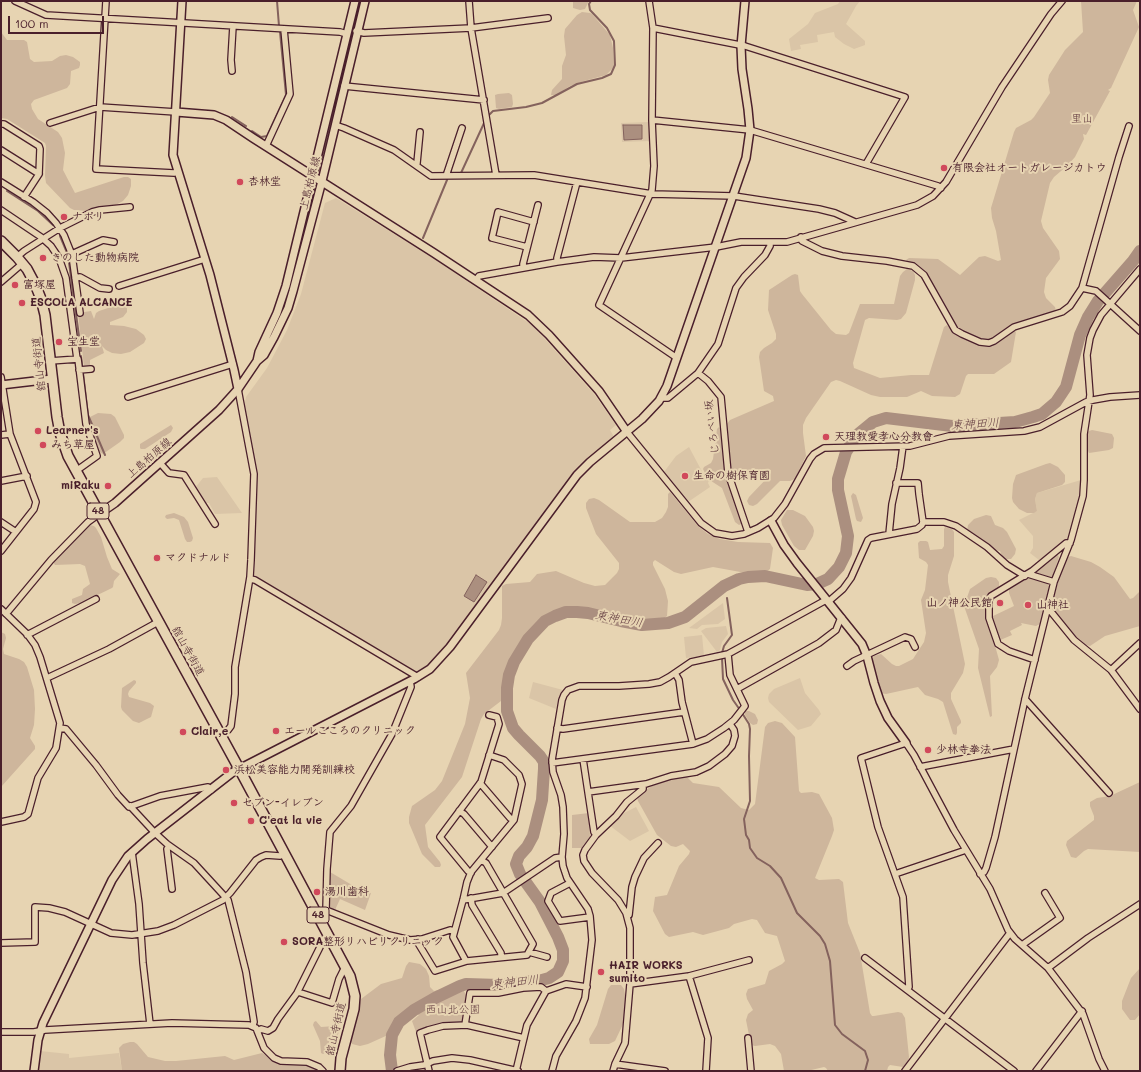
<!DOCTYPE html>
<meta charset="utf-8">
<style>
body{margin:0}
#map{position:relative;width:1141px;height:1072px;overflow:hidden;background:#e7d4b2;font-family:Mali,sans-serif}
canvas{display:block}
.frame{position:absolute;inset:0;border:2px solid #4a1f2b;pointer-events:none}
.scale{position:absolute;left:8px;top:16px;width:96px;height:18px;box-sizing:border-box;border:2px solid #4a1f2b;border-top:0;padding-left:5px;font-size:12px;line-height:14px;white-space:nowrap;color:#4a1f2b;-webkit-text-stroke:3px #e7d4b2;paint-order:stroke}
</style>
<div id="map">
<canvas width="1141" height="1072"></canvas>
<div class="frame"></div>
<div class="scale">100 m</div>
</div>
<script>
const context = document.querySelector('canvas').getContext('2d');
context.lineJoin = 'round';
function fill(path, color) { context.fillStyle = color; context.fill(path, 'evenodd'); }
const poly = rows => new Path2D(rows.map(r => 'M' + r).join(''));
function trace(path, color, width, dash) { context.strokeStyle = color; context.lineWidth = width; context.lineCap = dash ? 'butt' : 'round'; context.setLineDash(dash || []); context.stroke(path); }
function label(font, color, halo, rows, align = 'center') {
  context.font = font + ' Mali,"Klee One",sans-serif'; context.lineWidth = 4; context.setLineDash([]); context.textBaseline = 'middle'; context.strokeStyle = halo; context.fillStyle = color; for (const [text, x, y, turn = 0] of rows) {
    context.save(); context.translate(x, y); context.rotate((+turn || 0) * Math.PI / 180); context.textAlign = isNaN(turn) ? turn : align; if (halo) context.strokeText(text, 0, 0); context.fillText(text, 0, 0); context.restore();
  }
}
const built = poly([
 [840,1,860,1,856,6,846,24,865,41,865,45,854,49,844,44,835,37,834,32,817,35,818,42,800,45,801,49,791,51,789,39,808,24,815,13,838,4],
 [649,122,650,141,622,142,621,123],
 [336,198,431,257,532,325,545,339,594,394,616,425,610,430,614,437,587,458,568,480,440,652,427,666,417,673,414,673,255,577,254,575,257,474,244,407,246,397,267,368,287,330,301,294,325,203],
 [689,447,706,479,709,481,708,483,710,487,688,502,664,472,676,456],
 [217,477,242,513,215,514,209,503,204,503,195,488,203,478],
 [1081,480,1078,503,1067,540,1039,560,1030,553,1033,548,1033,536,1019,520,1037,511,1035,499,1037,493],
 [723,603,725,619,718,624,702,625,697,629,689,628],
 [726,626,728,634,722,642,720,650,717,652,701,631,706,628],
 [702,635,704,656,686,658,684,637],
 [800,678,805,693,819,710,821,714,811,726,798,730,769,702,768,698,769,694,774,689],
 [533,682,563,690,558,699,556,709,529,698],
 [636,807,649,831,630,841,609,825,620,813,622,814],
 [40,1051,69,1054,69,1058,119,1053,122,1071,38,1071]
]);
const green = poly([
 [573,1,589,1,585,9,580,10,573,8],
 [1081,1,1137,1,1133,10,1139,27,1111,88,1108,90,1110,91,1086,135,1083,134,1084,139,1075,157,1068,165,1054,177,1050,183,1041,221,1043,228,1059,251,1060,259,1046,278,1044,292,1046,298,1055,307,1056,311,1012,325,993,339,980,339,957,328,926,273,920,268,908,262,906,260,909,258,938,259,960,275,979,257,985,256,998,261,1001,260,996,231,992,218,991,208,1014,132,1016,128,1031,120,1034,117,1050,93,1048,80,1049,75,1065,50,1083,32],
 [582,12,590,13,592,14,610,35,613,48,614,65,612,69,606,75,584,81,570,86,556,95,551,95,552,90,562,79,562,66,566,55,564,36,565,29,577,15],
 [1,32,7,40,24,40,27,42,30,59,34,62,52,61,60,56,66,55,73,57,80,62,80,65,79,68,71,71,70,84,67,88,34,100,31,104,32,109,38,119,58,132,62,138,65,153,63,170,75,193,124,177,128,177,131,179,131,186,128,195,123,201,112,207,87,211,74,210,70,208,46,183,45,176,46,146,45,143,7,119,1,118],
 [498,94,509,93,512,95,513,104,512,107,499,109,496,108,495,95],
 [907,269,913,271,915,275,915,280,906,313,901,319,897,320,869,318,865,320,853,363,854,368,880,378,911,375,929,375,944,327,947,325,957,335,984,345,995,344,1015,331,1016,332,1011,362,994,374,968,374,966,376,960,394,955,397,932,396,921,391,907,397,880,397,871,395,840,381,836,380,831,382,806,418,803,425,803,433,806,456,795,479,790,481,780,481,757,504,753,506,749,505,747,501,749,497,769,476,771,473,771,470,764,469,739,479,733,478,729,461,726,425,730,420,774,401,773,396,764,391,759,357,760,352,764,348,772,343,776,339,776,334,768,310,769,290,792,275,795,274,798,275,800,291,802,294,831,330,836,334,846,335,849,333,860,304,894,304,900,276,903,272],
 [120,304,124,305,127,308,127,312,123,317,110,322,110,325,124,326,136,329,144,335,146,339,144,343,130,352,121,354,112,353,106,350,102,346,104,353,90,360,90,366,84,367,78,313,91,311,94,319,96,313,99,311],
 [98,413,111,414,115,417,124,435,124,438,120,442,103,454,98,451,88,423,90,417],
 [171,425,173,428,171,432,145,449,141,449,140,448,140,444],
 [719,427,721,429,726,474,742,520,741,524,739,525,735,522,722,488,708,479,703,469,704,467,711,463,713,459,717,429],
 [1092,430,1112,434,1114,438,1113,448,1109,450,1089,453,1087,449,1087,434,1089,431],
 [1050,463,1058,467,1065,475,1065,482,1062,485,1037,493,1035,499,1037,511,1034,513,1027,513,1019,509,1013,502,1012,498,1013,484,1016,475,1046,464],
 [670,492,698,526,708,534,720,539,738,542,770,543,773,548,770,569,766,572,762,573,746,573,713,567,681,574,674,572,655,560,653,562,653,565,665,589,668,601,667,616,664,619,652,621,632,620,600,612,577,608,565,609,554,613,543,618,535,626,517,648,511,661,506,674,501,701,484,714,481,719,462,777,425,825,428,847,440,862,441,865,440,867,435,867,422,854,409,823,409,817,412,806,435,790,442,781,465,724,470,698,466,673,499,630,501,625,502,618,502,586,506,584,530,582,537,574,556,571,584,583,595,586,605,585,617,573,619,569,619,563,596,534,586,508,586,503,589,499,594,498,599,500,630,522,655,522,662,518,666,512,668,507,668,494],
 [853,493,856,495,863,518,861,522,857,521,856,519,851,496],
 [787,510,793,510,805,516,813,527,814,531,813,536,805,550,799,550,794,546,782,525,781,520],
 [174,513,184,517,188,522,193,538,192,541,190,542,187,542,185,539,179,520,174,518,167,519,165,517,166,515],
 [986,515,991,516,995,525,1003,528,1007,532,1016,549,1015,554,1011,559,1005,559,1003,558,1000,551,994,550,967,531,968,525,974,519],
 [90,525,94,526,96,528,101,537,107,557,112,569,120,574,114,581,113,587,112,588,81,603,75,604,72,603,72,599,82,595,83,589,90,584,85,566,80,564,55,565,53,562],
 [945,527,952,529,954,532,954,556,948,575,948,582,965,664,963,673,951,693,951,699,961,721,961,723,957,727,957,733,956,735,953,734,943,702,938,699,925,695,918,687,886,694,880,693,872,660,874,656,881,654,892,664,896,666,899,666,913,659,924,642,926,633,921,600,925,590,928,565,926,562,919,558,918,543,920,541,926,541,928,542,930,550,942,549,944,546,944,529],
 [1056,555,1058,555,1059,557,1052,578,1035,575,1034,573],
 [1071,556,1091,562,1100,567,1114,577,1130,599,1133,598,1140,591,1140,626,1105,636,1090,646,1082,644,1076,638,1057,616,1053,606,1054,596,1063,566,1068,557],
 [1028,576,1047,583,1049,586,1040,624,1036,626,1021,623,1022,625,1010,631,1012,635,998,641,991,617,1014,606,1009,593,1009,588],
 [991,577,996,578,999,582,999,587,996,591,990,595,989,624,999,660,997,667,990,676,992,716,990,717,978,668,979,649,964,606,970,589,986,578],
 [1,632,5,634,6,638,3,649,4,654,19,659,24,662,27,667,34,690,35,709,34,725,30,738,35,746,35,749,1,787],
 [134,680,136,681,136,683,129,691,128,694,129,697,150,703,154,706,151,717,139,723,133,721,122,710,121,707,122,688],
 [745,711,749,711,755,714,758,720,757,724,753,725,750,723,745,715],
 [775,721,782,723,795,737,799,791,801,793,812,792,819,794,832,818,834,830,832,836,815,878,819,880,839,879,843,882,848,923,860,953,870,1013,872,1016,874,1016,898,1012,902,1013,905,1018,909,1057,908,1062,903,1067,890,1065,888,1067,887,1071,828,1071,826,1068,824,1067,807,1071,784,1071,781,1054,775,1046,770,1044,755,1046,751,1045,746,1020,748,1014,753,1010,747,999,746,994,748,989,765,984,769,971,782,964,785,961,777,936,765,933,757,920,752,919,734,924,729,928,703,935,693,932,669,937,665,934,653,911,655,897,667,895,679,866,689,854,690,851,683,844,676,847,671,846,657,835,638,801,637,797,644,791,652,786,672,779,687,777,693,783,719,787,741,808,749,810,755,804,765,727,768,723],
 [1140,782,1140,852,1088,849,1084,851,1076,858,1071,857,1066,845,1067,841,1094,820,1094,816,1090,806,1090,802,1097,798,1110,796],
 [589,813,590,838,582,848,572,848,572,815],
 [330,872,357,888,371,893,365,910,340,899,335,910,330,909,329,907],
 [409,962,420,964,426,969,429,976,430,987,434,991,454,986,464,991,467,997,463,1021,461,1022,435,1025,416,1032,412,1021,419,1015,408,1011,403,1014,403,1026,399,1030,368,1044,360,1046,352,1044,350,1040,361,999,381,984,402,978,406,966],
 [1140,968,1140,1014,1135,1020,1130,1020,1122,1009,1122,1001,1131,978],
 [611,985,621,985,624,989,626,1000,624,1022,615,1041,609,1044,590,1044,589,1039,597,1025,608,989],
 [316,1021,321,1027,336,1026,340,1028,334,1048,323,1054,321,1053,320,1041,313,1025,314,1022],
 [130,1042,134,1042,137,1044,148,1057,165,1061,176,1061,225,1056,234,1060,262,1053,273,1060,306,1065,319,1071,122,1071,119,1048,123,1044]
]);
const water = poly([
 [623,125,642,125,642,139,624,140,623,125],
 [476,575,487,582,474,602,464,596,476,575]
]);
const stream = poly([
 [277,1,279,26],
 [489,115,493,111,526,107,542,103,577,84,602,78,611,74,615,65,614,41,607,28,590,10,589,4,591,1],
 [232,117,246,126],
 [252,131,261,137,267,136,286,95,280,32],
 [461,173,485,121],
 [7,191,38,211,53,225],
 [60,236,68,255,81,351],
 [423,238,447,180],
 [1136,258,1139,261],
 [81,356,88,415,105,455],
 [725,585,726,589],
 [722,653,724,646,732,635,727,598],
 [722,658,723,679,733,700,740,710],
 [742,713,749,724,750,729,749,756,750,801,744,819,746,835,749,840,750,848,757,858,770,866,781,878,797,913,820,936,825,944,830,961,835,1025,842,1034,865,1051,868,1060,865,1071]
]);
const river = poly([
 [392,1071,390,1055,392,1035,399,1022,414,1010,435,998,460,986,466,984,499,985,542,980,549,978,558,972,563,961,563,950,558,937,540,902,520,874,516,864,519,856,527,847,533,836,542,800,544,769,544,762,540,756,519,735,513,728,507,711,507,688,509,675,514,662,528,639,545,621,555,616,566,612,577,612,588,613,621,621,642,625,668,623,685,617,724,586,739,579,748,577,765,576,807,585,817,584,828,579,839,567,846,553,848,536,838,490,838,479,846,452,856,436,873,422,886,418,952,426,1015,422,1033,417,1042,414,1056,402,1066,387,1080,335,1088,317,1098,301,1133,261,1140,251]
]);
const minor = poly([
 [15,1,46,15,340,32,347,34],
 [106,1,96,169,174,173,178,172],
 [469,1,471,28,496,175],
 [649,1,653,28,652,120,654,166,652,190,599,305,677,358],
 [653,28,745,46,905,97,866,164],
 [356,31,364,33,471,28,548,18],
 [232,71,231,60,233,26],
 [344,86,484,100],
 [652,120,750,130,938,186,941,188],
 [50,123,100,107,176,112],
 [1,124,4,124,39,146,40,149,39,174,24,197],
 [335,125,344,128,394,150,431,176,534,175,652,194,734,196,819,209,835,213,855,222],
 [266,146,290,94,284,29],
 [1,150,39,174],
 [416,165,417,163,420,132],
 [446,176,462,128],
 [1,182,33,202,47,213,56,223,64,235,72,255,80,313],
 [1,210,41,237,51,246,59,258,66,278,77,359],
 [801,237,802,241,822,251,842,256,887,261,913,266,924,275,955,330,962,334,980,342,989,343,994,341,1014,327,1062,312,1070,306,1082,288,1119,157,1129,126],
 [527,247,492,238,498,212,534,222],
 [72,254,103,240,114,242],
 [17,257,24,251,60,228,92,212,100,210,130,207],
 [557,262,557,258,577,182],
 [523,268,523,264,538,205],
 [75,278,80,277,100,288,109,289],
 [476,280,479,276,557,262,594,257,621,258,716,247,741,242,787,242,917,205,933,196,946,182,1002,87,1051,14,1062,1],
 [1,282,23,263],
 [119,286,205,259],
 [1082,288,1096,291,1140,331],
 [50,361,78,359,86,424,97,456,76,471],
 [79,370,91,369],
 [698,373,708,381,721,397,728,473,748,532],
 [1,377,10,434,36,502,34,509,1,551],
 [128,397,233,364],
 [661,398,668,398,698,373,718,344,736,288,744,277,765,255,770,246,770,242],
 [627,432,701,523,715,533,732,536,744,534,758,528,774,518,785,504,810,459,814,454,824,448,910,446,949,436,1024,431,1040,427,1086,402,1093,400,1110,397,1140,395],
 [1,435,10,434],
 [160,463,169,473,184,475,215,524],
 [1,481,27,476],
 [1,522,16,532],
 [923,522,944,522,956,526,987,547,1007,565,1025,576],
 [889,534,892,504,900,468,903,446],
 [1028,574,1054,582],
 [250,579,255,580,418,677],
 [828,602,843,589,851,578,868,540,871,538,917,529,922,525,923,522,919,494,918,483,896,483],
 [1048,608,1074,640,1111,670,1140,709],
 [1,609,27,634,35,645,40,657,60,723,56,748,38,778,28,814,24,817,1,822],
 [6,614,51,560,88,522,99,514],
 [27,635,96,599],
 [1035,660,1009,651,998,644,989,618,989,600,991,596,1032,571,1066,543,1070,543],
 [847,666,854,661,905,637,911,639,915,647],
 [1111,670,1140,643],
 [675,673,679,680,682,702,693,744],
 [47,678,109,649,158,622],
 [737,689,819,643,836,630,840,620,842,618],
 [1025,699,1109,793],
 [60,728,66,729,96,765,118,795,129,807,160,796,208,787,211,790],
 [557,728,563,729,684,712],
 [220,734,228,730,231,726,235,694,235,667,250,577,251,560,254,474,238,389],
 [583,759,594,832,596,835],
 [552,763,693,744,707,739,724,728,734,720,745,706,730,675,728,654],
 [920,767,1014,749],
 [480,783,510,818,514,820],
 [588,792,646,784,671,776,696,772,709,766,725,754,732,746,735,736,734,730,730,724],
 [130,806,155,833,167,844,194,863,228,900,246,972,254,1022,253,1025],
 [459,811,464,814,492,847],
 [169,846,167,849,172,889],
 [132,852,139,904,143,963,150,1024],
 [471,873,468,871,440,837,481,782,499,724,497,717,489,715],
 [895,874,966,850],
 [980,874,984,872,986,868,995,837,1025,699,1054,582,1071,540,1083,496,1084,480,1084,434,1090,395,1087,355,1090,338,1093,330,1101,315,1140,269],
 [570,883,551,893,548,901,560,921,590,917],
 [471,898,472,905,501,953,501,957],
 [463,900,503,893,555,858,562,857],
 [326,910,327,869,330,832,351,806,392,734,411,687,410,681],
 [318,915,326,910,389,935,410,940,422,939,450,930,454,931],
 [627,915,629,915,632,887,635,877,644,858,658,843],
 [418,939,418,943,435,971,467,961,527,955,533,944,486,863,481,860],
 [1,943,35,942,35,907,49,908,65,912,111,933,132,935,158,931,174,925,223,900,230,893,256,860,261,857,266,855,280,856,285,854],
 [1022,945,1060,918,1045,893],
 [529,952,547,957],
 [865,958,1014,1071],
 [466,961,453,937,463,900,467,882,471,872,514,820,522,784,519,775,504,760,489,755],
 [1048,968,1088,938,1140,904],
 [689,976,708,1038,706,1071],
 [630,984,689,976,749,960],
 [907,989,909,987,903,897,878,827,861,758,906,743,914,755,954,830,990,889,1008,930,1015,939,1048,968,1083,1014,1099,1059,1105,1071],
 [546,991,566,984,587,987],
 [298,992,332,1003,339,979,343,971,347,970],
 [465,1025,470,993,498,993,523,988,541,987,546,991,527,1025,516,1071],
 [258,1031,261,1029,268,1031,273,1028,278,1019,297,993,324,939,329,937],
 [1,1032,34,1032,45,1030,172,1023,249,1025,256,1028,264,1048,274,1058,281,1061,307,1062,319,1067,323,1071],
 [748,1038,751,1071],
 [615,1064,665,1071],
 [397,1071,410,1067,424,1065,433,1061,452,1058,470,1060,518,1071],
 [429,1071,420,1033,428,1030,443,1026,467,1025,524,1038],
 [552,1071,556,1056,576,1021,585,998,592,940,590,916,588,909,567,878,563,866,562,857,564,834,563,807,561,795,553,772,552,760,562,700,564,695,568,690,579,686,619,686,649,684,660,682,669,677,691,662,728,654,826,600],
 [613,1071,615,1064,625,1043,630,984,630,928,626,913,618,900,592,873,584,861,583,855,585,850,596,835,616,816,627,802,643,789,643,785],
 [905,1071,1010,933],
 [1036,1071,1082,1011]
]);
const tertiary = poly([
 [182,1,173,155,210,275,234,370,238,389],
 [176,112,214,115,226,120,253,138,434,253,528,315,549,335,599,391,627,432],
 [257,361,259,352,277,313,286,286,355,1],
 [1,385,52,379],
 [99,514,115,503,219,410,238,389,257,361,264,355,274,337,288,308,293,291,322,181,365,1],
 [771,521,784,545,797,563,862,644,867,656,874,683,880,701,888,718,906,743],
 [34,1071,38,1040,43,1023,112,880,128,856,147,839,233,772,414,679,430,669,450,647,577,475,590,462,642,419,659,401,667,386,746,158,750,130,748,109,742,69,741,46,745,1]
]);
const primary = poly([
 [1,241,17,257,27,269,35,284,41,299,45,315,57,417,60,433,68,456,242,774,350,976,355,996,354,1009,341,1058,340,1071]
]);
const markers = [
 [944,168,4,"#d1495b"],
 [240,182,4,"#d1495b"],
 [64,217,4,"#d1495b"],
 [43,258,4,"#d1495b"],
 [15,285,4,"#d1495b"],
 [22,303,4,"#d1495b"],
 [59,342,4,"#d1495b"],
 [38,431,4,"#d1495b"],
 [826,437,4,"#d1495b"],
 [43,445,4,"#d1495b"],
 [685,476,4,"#d1495b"],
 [108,486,4,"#d1495b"],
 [157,558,4,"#d1495b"],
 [1000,603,4,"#d1495b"],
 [1028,605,4,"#d1495b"],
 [276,731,4,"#d1495b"],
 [183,732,4,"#d1495b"],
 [928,750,4,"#d1495b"],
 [226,770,4,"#d1495b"],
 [234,803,4,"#d1495b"],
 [251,821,4,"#d1495b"],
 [317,892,4,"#d1495b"],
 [284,942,4,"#d1495b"],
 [601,972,4,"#d1495b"]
];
const shields = [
 [98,511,22],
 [318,915,22]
];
const shieldNames = [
 ["48",98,511],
 ["48",318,915]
];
const parkNames = [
 ["里山",1082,119],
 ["西山北公園",453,1010]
];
const poiNames = [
 ["有限会社オートガレージカトウ",952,168],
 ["杏林堂",248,182],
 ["ナポリ",72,217],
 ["きのした動物病院",51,258],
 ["富塚屋",23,285],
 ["ESCOLA ALCANCE",30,303],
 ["宝生堂",67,342],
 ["Learner's",46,431],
 ["天理教愛孝心分教會",834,437],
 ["みち草屋",51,445],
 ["生命の樹保育園",693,476],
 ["miRaku",100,486,"right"],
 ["マクドナルド",165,558],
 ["山ノ神公民館",992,603,"right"],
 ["山神社",1036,605],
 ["エールこころのクリニック",284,731],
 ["Clair,e",191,732],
 ["少林寺拳法",936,750],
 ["浜松美容能力開発訓練校",234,770],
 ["セブン-イレブン",242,803],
 ["C'eat la vie",259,821],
 ["湯川歯科",325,892],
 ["SORA整形リハビリクリニック",292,942],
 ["HAIR WORKS",609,966],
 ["sumito",609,979]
];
const streetNames = [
 ["上島柏原線",310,183,-76],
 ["舘山寺街道",39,364,-96],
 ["じろべい坂",712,427,-97],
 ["上島柏原線",149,458,-41],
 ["舘山寺街道",188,651,61],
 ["舘山寺街道",336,1029,-77]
];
const waterNames = [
 ["東神田川",975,424,-3],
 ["東神田川",619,619,10],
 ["東神田川",515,982,-6]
];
fill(built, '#dac5a7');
fill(green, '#ceb69c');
fill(water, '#ab8f7f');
trace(water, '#84625d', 1);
trace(stream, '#84625d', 2);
trace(river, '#ab8f7f', 12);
trace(minor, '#4a1f2b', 8);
trace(tertiary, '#4a1f2b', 10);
trace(primary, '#4a1f2b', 12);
trace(minor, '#e7d4b2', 5.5);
trace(tertiary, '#e7d4b2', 7);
trace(primary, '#e7d4b2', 9);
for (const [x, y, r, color] of markers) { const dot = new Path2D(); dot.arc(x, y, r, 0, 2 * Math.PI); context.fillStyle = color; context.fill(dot); trace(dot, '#e7d4b2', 1.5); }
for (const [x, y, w] of shields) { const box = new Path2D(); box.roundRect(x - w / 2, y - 8, w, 16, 3); context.fillStyle = '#e7d4b2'; context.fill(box); trace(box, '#4a1f2b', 1); }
label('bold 10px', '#4a1f2b', null, shieldNames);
label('11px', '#5e363c', '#e7d4b2', parkNames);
label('bold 11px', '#4a1f2b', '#e7d4b2', poiNames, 'left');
label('11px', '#4a1f2b', '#e7d4b2', streetNames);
label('italic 12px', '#623b40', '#e7d4b2', waterNames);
</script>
